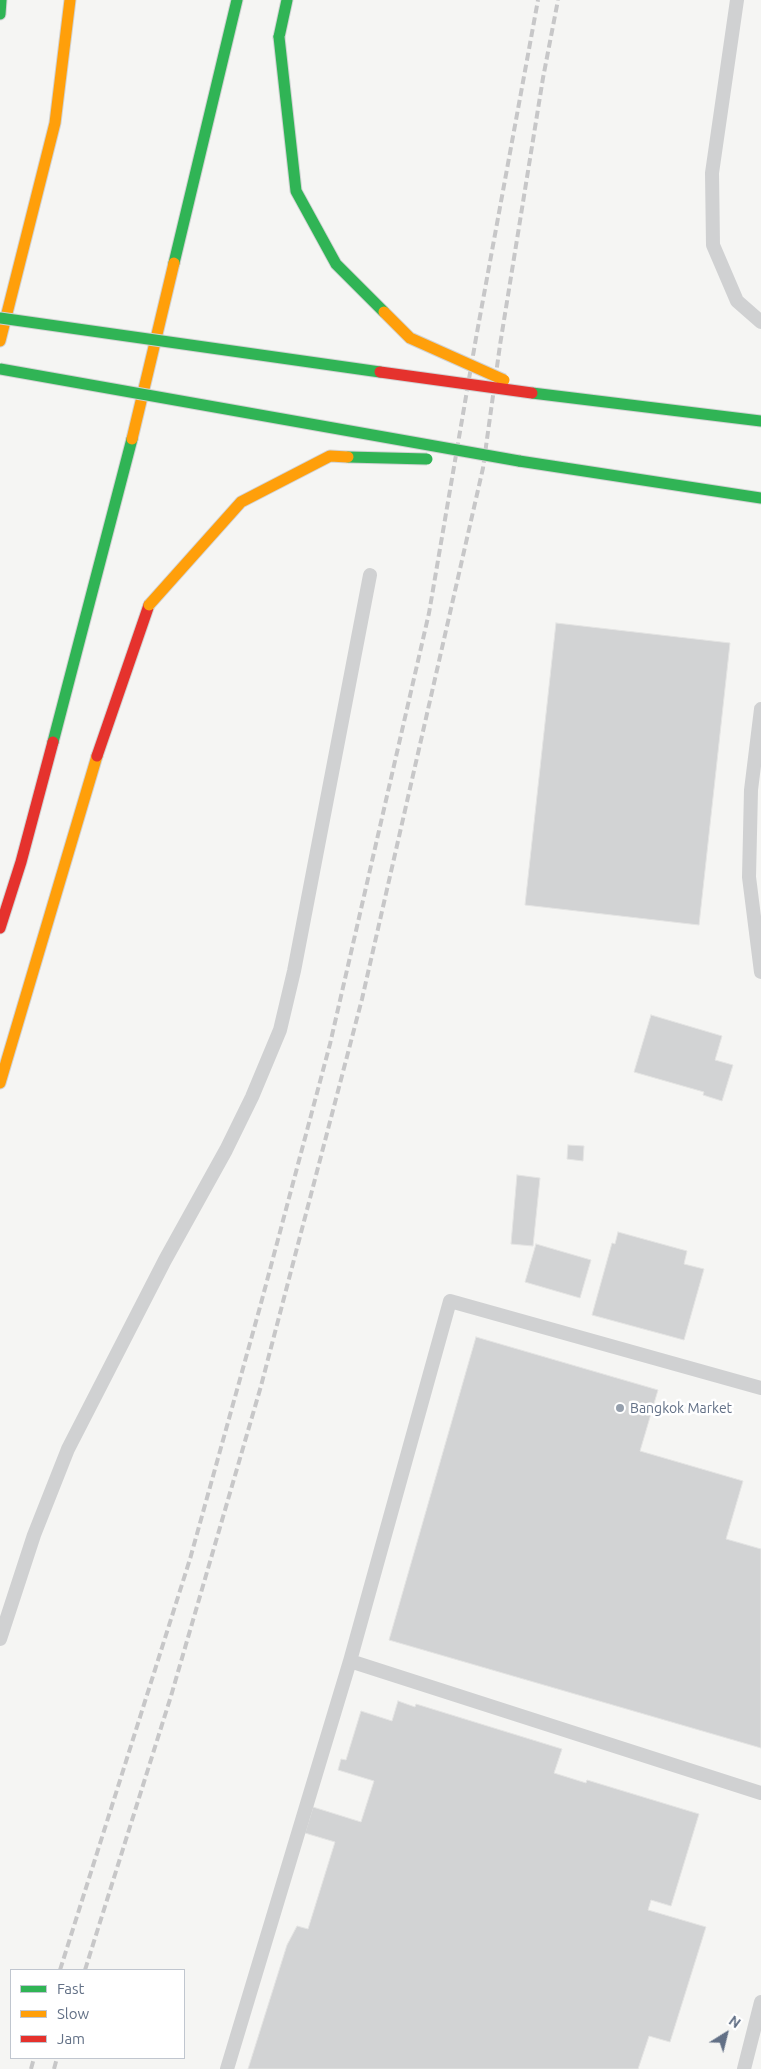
<!DOCTYPE html>
<style>
body{margin:0}
#map{position:relative;width:761px;height:2069px;overflow:hidden;background:#f5f5f3;font-family:Ubuntu,sans-serif}
canvas{display:block}
.legend{position:absolute;left:10px;top:1969px;width:175px;height:90px;box-sizing:border-box;background:#fff;border:1px solid #c0c6cf;margin:0;padding:6px 9px;list-style:none;font-size:15px;color:#627086}
.legend li{display:flex;align-items:center;gap:10px;height:25px}
.legend b{width:25px;border:1px solid #c0c6cf}
.north{position:absolute;left:701px;top:2009px;width:50px;height:50px;-webkit-text-stroke:4px #fff;paint-order:stroke;rotate:36deg;font-size:14px;font-weight:700;line-height:20px;text-align:center;color:#627086}
.north::after{content:'';display:block;margin:auto;width:18px;height:22px;background:#627086;clip-path:polygon(50% 0,100% 100%,50% 72%,0 100%)}
</style>
<div id="map">
<canvas width="761" height="2069"></canvas>
<ul class="legend">
<li><b style="height:6px;background:#30b455"></b>Fast</li>
<li><b style="height:6px;background:#ff9f0a"></b>Slow</li>
<li><b style="height:6px;background:#e5322d"></b>Jam</li>
</ul>
<div class="north">N</div>
</div>
<script>
const context = document.querySelector('canvas').getContext('2d');
context.lineJoin = 'round';
function fill(path, color) { context.fillStyle = color; context.fill(path, 'evenodd'); }
const poly = rows => new Path2D(rows.map(r => 'M' + r).join(''));
function trace(path, color, width, dash) { context.strokeStyle = color; context.lineWidth = width; context.lineCap = dash ? 'butt' : 'round'; context.setLineDash(dash || []); context.stroke(path); }
function label(font, color, halo, rows, align = 'center') {
  context.font = font + ' Ubuntu,sans-serif'; context.lineWidth = 5; context.setLineDash([]); context.textBaseline = 'middle'; context.strokeStyle = halo; context.fillStyle = color; for (const [text, x, y, turn = 0] of rows) {
    context.save(); context.translate(x, y); context.rotate((+turn || 0) * Math.PI / 180); context.textAlign = isNaN(turn) ? turn : align; if (halo) context.strokeText(text, 0, 0); context.fillText(text, 0, 0); context.restore();
  }
}
const building = poly([
 [556,623,730,643,699,925,525,905,556,623],
 [651,1015,722,1036,715,1060,733,1065,722,1101,703,1095,704,1092,634,1072,651,1015],
 [568,1145,584,1146,583,1161,567,1159,568,1145],
 [517,1175,540,1178,533,1246,511,1244,517,1175],
 [618,1232,687,1251,684,1264,704,1269,684,1340,592,1315,612,1243,615,1244,618,1232],
 [536,1244,591,1260,580,1298,525,1282,536,1244],
 [476,1337,658,1390,640,1451,743,1481,726,1539,761,1549,761,1748,389,1640,476,1337],
 [398,1701,415,1707,416,1704,562,1749,554,1773,586,1783,587,1780,699,1814,671,1906,651,1900,648,1910,706,1927,670,2042,649,2036,638,2069,248,2069,287,1945,297,1926,308,1929,335,1842,305,1833,313,1807,361,1822,374,1781,338,1770,341,1759,346,1760,361,1711,392,1721,398,1701]
]);
const lane = poly([
 [737,0,712,173,713,245,737,301,761,322],
 [761,709,751,790,749,877,761,972],
 [761,1388,450,1301,350,1661,761,1793],
 [0,1639,34,1535,68,1449,165,1260,226,1150,252,1097,280,1030,294,971,370,575],
 [227,2069,350,1661],
 [744,2069,761,2002]
]);
const fast = poly([
 [0,14,1,0],
 [279,37,287,0],
 [174,263,237,0],
 [532,393,761,421],
 [519,461,761,498],
 [53,742,132,439]
]);
const slow = poly([
 [0,341,55,123,70,0],
 [132,439,174,263],
 [0,1083,97,756]
]);
const jam = poly([
 [97,756,149,605],
 [0,928,21,862,53,742]
]);
const rail = poly([
 [60,1970,190,1559,260,1307,330,1044,429,613,476,338,538,0],
 [85,1970,171,1696,261,1386,362,999,483,468,500,345,543,78,558,0],
 [31,2069,34,2058],
 [54,2069,57,2058]
]);
const fastBridge = poly([
 [279,37,296,191,336,264,384,312],
 [0,318,380,372],
 [0,369,519,461],
 [348,457,427,459]
]);
const slowBridge = poly([
 [384,312,410,338,504,380],
 [149,605,241,502,330,456,348,457]
]);
const jamBridge = poly([
 [380,372,532,393]
]);
const markers = [
 [620,1408,5,"#959fac"]
];
const poiNames = [
 ["Bangkok Market",630,1408]
];
fill(building, '#d2d3d4');
trace(building, '#e4e4e3', 1);
trace(fast, '#d1d2d3', 13);
trace(slow, '#d1d2d3', 13);
trace(jam, '#d1d2d3', 13);
trace(lane, '#d0d1d2', 14);
trace(fast, '#30b455', 11);
trace(slow, '#ff9f0a', 11);
trace(jam, '#e5322d', 11);
trace(rail, '#c7c7c8', 4, [8, 4]);
trace(fastBridge, '#d1d2d3', 13, []);
trace(slowBridge, '#d1d2d3', 13, []);
trace(jamBridge, '#d1d2d3', 13, []);
trace(fastBridge, '#30b455', 11);
trace(slowBridge, '#ff9f0a', 11);
trace(jamBridge, '#e5322d', 11);
for (const [x, y, r, color] of markers) { const dot = new Path2D(); dot.arc(x, y, r, 0, 2 * Math.PI); context.fillStyle = color; context.fill(dot); trace(dot, '#fff', 2); }
label('14px', '#627086', '#fff', poiNames, 'left');
</script>
